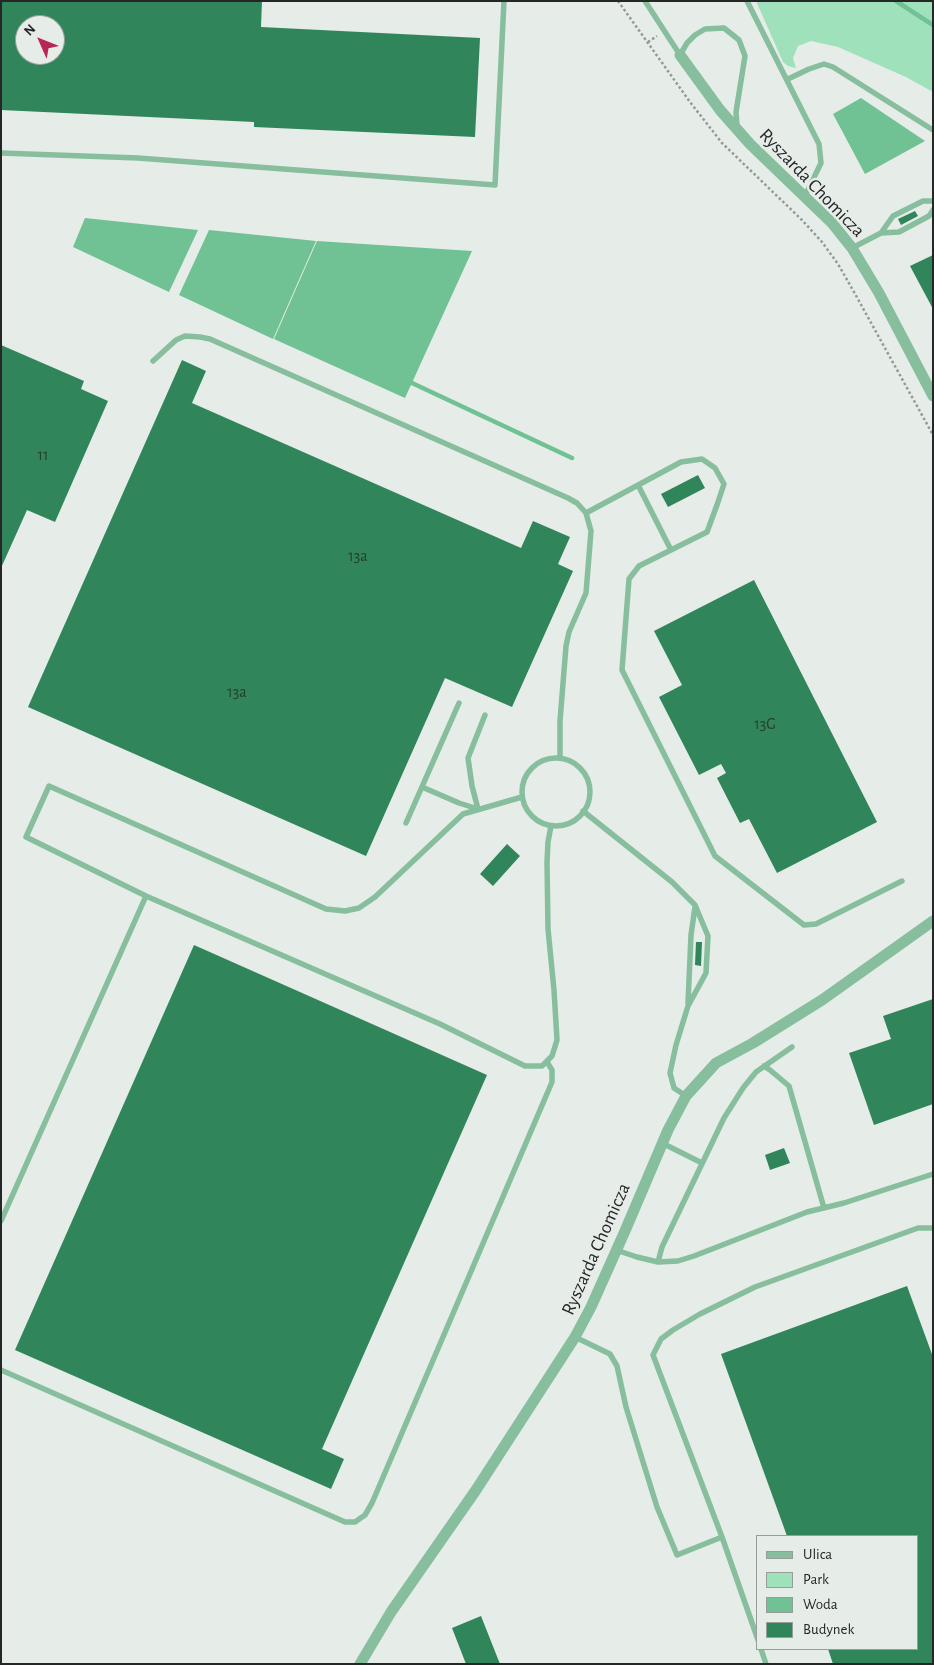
<!DOCTYPE html>
<style>
body{margin:0}
#map{position:relative;width:934px;height:1665px;overflow:hidden;background:#e6ece8;font-family:"Alegreya Sans",sans-serif}
canvas{display:block}
.frame{position:absolute;inset:0;border:2px solid #252726;pointer-events:none}
.legend{position:absolute;left:756px;top:1535px;width:162px;height:115px;box-sizing:border-box;background:#e6ece8;border:1px solid #999d9a;margin:0;padding:6px 9px;list-style:none;font-size:15px;color:#252726}
.legend li{display:flex;align-items:center;gap:10px;height:25px}
.legend b{width:25px;border:1px solid #999d9a}
.north{position:absolute;left:15px;top:15px;width:50px;height:50px;box-sizing:border-box;background:#e6ece8;border:1px solid #999d9a;border-radius:50%;rotate:314deg;font-size:14px;font-weight:700;line-height:20px;text-align:center;color:#252726}
.north::after{content:'';display:block;margin:auto;width:18px;height:22px;background:#b72754;clip-path:polygon(50% 0,100% 100%,50% 72%,0 100%)}
</style>
<div id="map">
<canvas width="934" height="1665"></canvas>
<div class="frame"></div>
<ul class="legend">
<li><b style="height:6px;background:#87be9d"></b>Ulica</li>
<li><b style="height:14px;background:#9fe1ba"></b>Park</li>
<li><b style="height:14px;background:#70c193"></b>Woda</li>
<li><b style="height:14px;background:#31855b"></b>Budynek</li>
</ul>
<div class="north">N</div>
</div>
<script>
const context = document.querySelector('canvas').getContext('2d');
context.lineJoin = 'round';
function fill(path, color) { context.fillStyle = color; context.fill(path, 'evenodd'); }
const poly = rows => new Path2D(rows.map(r => 'M' + r).join(''));
function trace(path, color, width, dash) { context.strokeStyle = color; context.lineWidth = width; context.lineCap = dash ? 'butt' : 'round'; context.setLineDash(dash || []); context.stroke(path); }
function label(font, color, halo, rows, align = 'center') {
  context.font = font + ' "Alegreya Sans",sans-serif'; context.lineWidth = 5; context.setLineDash([]); context.textBaseline = 'middle'; context.strokeStyle = halo; context.fillStyle = color; for (const [text, x, y, turn = 0] of rows) {
    context.save(); context.translate(x, y); context.rotate((+turn || 0) * Math.PI / 180); context.textAlign = isNaN(turn) ? turn : align; if (halo) context.strokeText(text, 0, 0); context.fillText(text, 0, 0); context.restore();
  }
}
const green = poly([
 [756,1,933,1,933,92,906,77,838,47,811,41,798,46,793,58,796,68,788,66,783,62]
]);
const water = poly([
 [861,98,925,141,865,174,833,114],
 [85,218,198,230,169,292,73,247],
 [209,230,316,241,273,339,179,295],
 [317,241,472,251,405,398,274,339]
]);
const stream = poly([
 [896,1,933,25],
 [412,383,572,458]
]);
const building = poly([
 [1,1,262,1,261,27,480,38,475,137,254,127,254,122,1,110],
 [25,25,55,25,55,55,25,55],
 [915,211,918,216,901,225,898,219],
 [933,255,933,309,910,266],
 [1,345,84,381,81,389,108,401,55,522,27,510,1,568],
 [182,360,206,371,192,403,521,548,533,521,570,537,558,564,573,571,512,707,445,678,366,856,28,707],
 [698,475,705,488,668,507,661,494],
 [754,580,877,822,777,873,749,819,740,823,717,778,726,773,721,764,699,775,659,697,682,685,654,631],
 [507,844,520,856,493,886,480,874],
 [696,942,702,942,701,966,695,965],
 [194,945,487,1075,322,1449,344,1459,331,1489,15,1350],
 [933,999,933,1104,874,1125,849,1053,891,1039,883,1016],
 [784,1148,790,1163,770,1170,765,1155],
 [907,1286,933,1357,933,1664,833,1664,828,1649,918,1649,918,1536,787,1536,721,1354],
 [481,1616,500,1664,466,1664,452,1628]
]);
const path = poly([
 [618,1,690,102,722,143,802,220,822,242,838,264,854,292,933,435],
 [648,42,657,36]
]);
const service = poly([
 [645,1,680,55,687,43,695,35,705,29,724,28,739,40,745,56,736,112,737,126],
 [747,1,819,144,821,163,805,196],
 [788,79,809,69,824,64,833,67,933,130],
 [1,153,138,158,495,185,504,1],
 [881,233,893,216,923,201,933,201],
 [852,248,881,233,899,232,929,216,933,210],
 [153,361,176,340,185,336,200,337,210,339,568,498,577,503,586,513],
 [638,485,671,550],
 [560,757,560,721,566,646,569,632,586,593,591,531,586,513,681,462,702,459,715,468,724,484,717,505,707,532,639,566,629,579,622,670,715,856,804,925,816,924,902,881],
 '522 792a34 34 0 1 1 68 0a34 34 0 1 1-68 0Z',
 [422,787,459,803,478,809],
 [522,797,463,814,375,897,359,908,345,911,326,909,49,786,26,837,146,896,440,1024,525,1066,542,1066,552,1056,557,1040,554,990,548,929,547,862,548,842,551,826],
 [478,809,472,786,468,758,485,715],
 [583,811,672,882,695,905,708,936,706,973,688,1006,676,1045,670,1073,674,1088,686,1096],
 [406,823,459,703],
 [688,1003,691,935,695,907],
 [764,1066,770,1070,789,1086,824,1208],
 [662,1143,702,1163],
 [1,1221,146,896],
 [616,1250,637,1257,658,1262,678,1261,694,1256,807,1212,844,1203,933,1174],
 [658,1262,662,1247,724,1118,743,1088,756,1072,792,1047],
 [575,1337,610,1354,617,1366,626,1407,657,1507,677,1555,722,1537],
 [1,1370,345,1522,355,1522,365,1515,372,1503,552,1082,552,1070,547,1062],
 [758,1640,722,1537,653,1355,661,1339,673,1330,700,1314,755,1287,918,1228,933,1228],
 [761,1649,766,1664]
]);
const minor = poly([
 [680,55,720,110,750,144,832,223,852,248,879,293,933,396],
 [360,1664,391,1612,476,1490,575,1337,591,1307,625,1231,668,1130,686,1096,716,1063,753,1043,822,1000,933,921]
]);
const numberNames = [
 ["11",43,455],
 ["13a",358,556],
 ["13a",237,692],
 ["13G",765,724]
];
const streetNames = [
 ["Ryszarda Chomicza",812,183,46],
 ["Ryszarda Chomicza",596,1249,-66]
];
fill(green, '#9fe1ba');
fill(water, '#70c193');
trace(stream, '#70c193', 4.5);
fill(building, '#31855b');
trace(path, '#949896', 2.5, [2.5, 2.5]);
trace(service, '#87be9d', 5.5);
trace(minor, '#87be9d', 11);
label('16px', '#283e33', null, numberNames);
label('19px', '#252726', '#e6ece8', streetNames);
</script>
